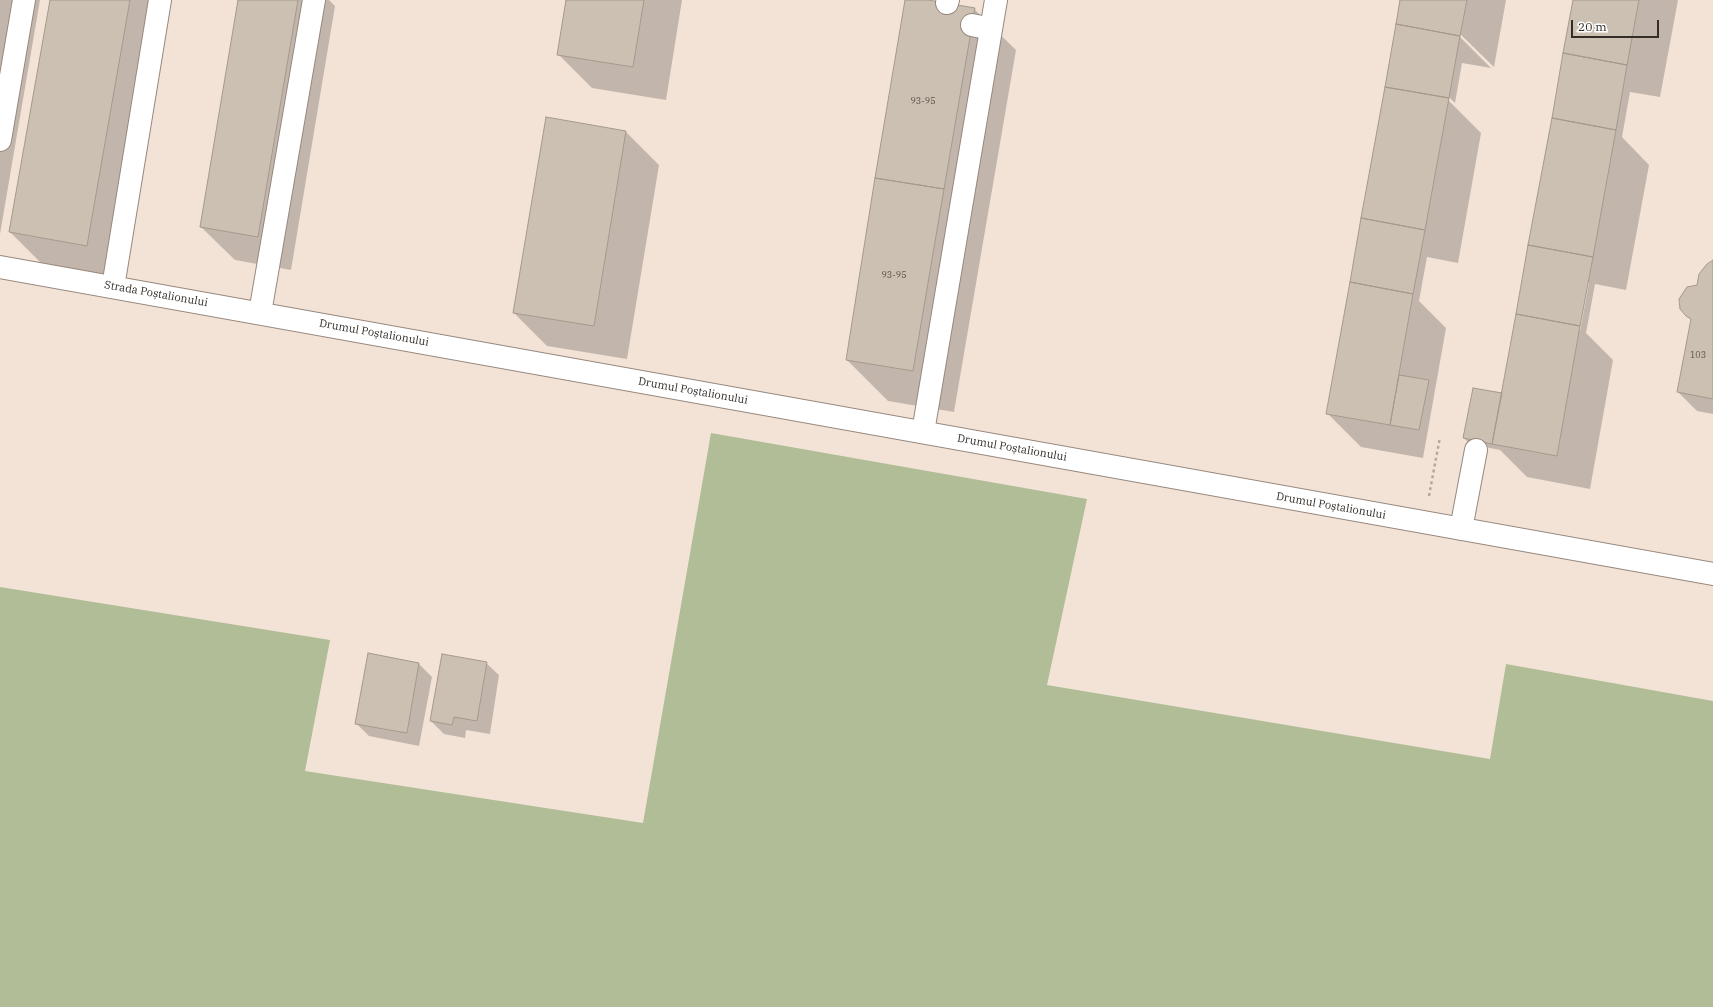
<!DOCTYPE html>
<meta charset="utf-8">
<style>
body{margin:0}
#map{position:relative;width:1713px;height:1007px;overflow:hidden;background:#f3e3d7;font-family:"IBM Plex Serif",serif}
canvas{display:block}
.scale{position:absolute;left:1571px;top:20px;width:88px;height:18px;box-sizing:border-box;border:2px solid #332d28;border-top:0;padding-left:5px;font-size:12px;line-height:14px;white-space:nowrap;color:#332d28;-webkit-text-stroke:3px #fff;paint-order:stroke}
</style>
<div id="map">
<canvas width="1713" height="1007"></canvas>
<div class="scale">20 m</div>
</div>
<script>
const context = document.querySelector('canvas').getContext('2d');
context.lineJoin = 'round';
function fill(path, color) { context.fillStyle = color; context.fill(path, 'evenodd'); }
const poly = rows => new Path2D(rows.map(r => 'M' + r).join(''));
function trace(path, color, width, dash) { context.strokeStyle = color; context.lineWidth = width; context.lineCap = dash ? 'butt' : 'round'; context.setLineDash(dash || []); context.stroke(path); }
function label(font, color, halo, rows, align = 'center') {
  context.font = font + ' "IBM Plex Serif",serif'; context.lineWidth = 3.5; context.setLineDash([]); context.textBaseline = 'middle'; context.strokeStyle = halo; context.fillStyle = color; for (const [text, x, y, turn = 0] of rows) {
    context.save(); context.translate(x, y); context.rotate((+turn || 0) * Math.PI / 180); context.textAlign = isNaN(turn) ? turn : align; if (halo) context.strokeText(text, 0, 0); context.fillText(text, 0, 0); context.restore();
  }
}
const green = poly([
 [711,433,1087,499,1047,685,1490,759,1506,664,1713,701,1713,1007,0,1007,0,587,330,640,305,771,643,823]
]);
const shadow = poly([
 [0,0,40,0,0,234],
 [51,0,169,0,120,279,43,265,10,232],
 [239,0,329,0,335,6,291,270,235,260,201,227],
 [567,0,682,0,666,100,592,88,558,54],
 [906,0,922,0,974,9,1016,50,954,412,888,401,847,360],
 [1401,0,1506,0,1494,67,1457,31,1456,33,1491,68,1462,63,1455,103,1446,94,1444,96,1481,133,1458,263,1427,257,1419,301,1446,328,1423,458,1361,447,1327,413],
 [1574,0,1678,0,1660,97,1630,92,1622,137,1649,165,1626,290,1595,284,1586,333,1613,360,1590,489,1527,477,1500,450,1470,444,1464,438,1502,394],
 [1587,283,1589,283,1580,331,1578,331],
 [626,132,659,165,627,359,547,346,514,313],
 [1713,262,1713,414,1697,411,1678,392,1692,320,1687,315,1698,286],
 [369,655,419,664,432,677,419,746,369,736,356,723],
 [486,663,499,675,490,734,466,730,465,738,444,734,431,721]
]);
const building = poly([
 [50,0,130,0,87,246,9,232,50,0],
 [238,0,298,0,258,237,200,227,238,0],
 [566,0,644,0,633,67,557,55,566,0],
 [905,0,928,0,975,8,944,189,875,178,905,0],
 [1400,0,1467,0,1460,36,1396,24,1400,0],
 [1573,0,1639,0,1627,65,1563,53,1573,0],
 [1396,24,1460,36,1449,98,1385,87,1396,24],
 [1563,53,1627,65,1616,130,1552,118,1563,53],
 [1385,87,1449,98,1425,230,1361,218,1385,87],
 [546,117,626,131,594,326,513,313,546,117],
 [1552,118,1616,130,1593,257,1528,245,1552,118],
 [875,178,944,189,913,371,846,360,875,178],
 [1361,218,1425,230,1413,294,1350,282,1361,218],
 [1528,245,1593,257,1580,326,1516,314,1528,245],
 [1713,260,1713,399,1677,392,1691,319,1686,316,1680,309,1679,299,1687,287,1697,285,1699,274,1707,264,1713,260],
 [1350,282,1413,294,1390,425,1326,414,1350,282],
 [1516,314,1580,326,1557,456,1492,444,1516,314],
 [1399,375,1429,380,1419,430,1390,425,1399,375],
 [1473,388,1502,393,1492,444,1463,438,1473,388],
 [368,653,419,663,407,733,355,724,368,653],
 [442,654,487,662,477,721,454,717,452,725,430,721,442,654]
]);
const path = poly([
 [1429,496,1440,437]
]);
const minor = poly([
 [947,3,948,0],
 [972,25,991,29],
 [0,140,24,0],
 [0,267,1713,574],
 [113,287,160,0],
 [260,313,314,0],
 [923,432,996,0],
 [1461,529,1476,450]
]);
const numberNames = [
 ["93-95",923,101],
 ["93-95",894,275],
 ["103",1698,355]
];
const streetNames = [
 ["Strada Poștalionului",156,294,10],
 ["Drumul Poștalionului",374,333,10],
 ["Drumul Poștalionului",693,391,10],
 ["Drumul Poștalionului",1012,448,10],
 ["Drumul Poștalionului",1331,506,10]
];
fill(green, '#b0bd96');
fill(shadow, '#0003');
fill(building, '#cbc0b2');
trace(building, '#a4998b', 1);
trace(minor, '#97887e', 24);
trace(path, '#b5a89e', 2.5, [3, 3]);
trace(minor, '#fff', 22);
label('9px', '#59524a', null, numberNames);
label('11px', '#332d28', '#fff', streetNames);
</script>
